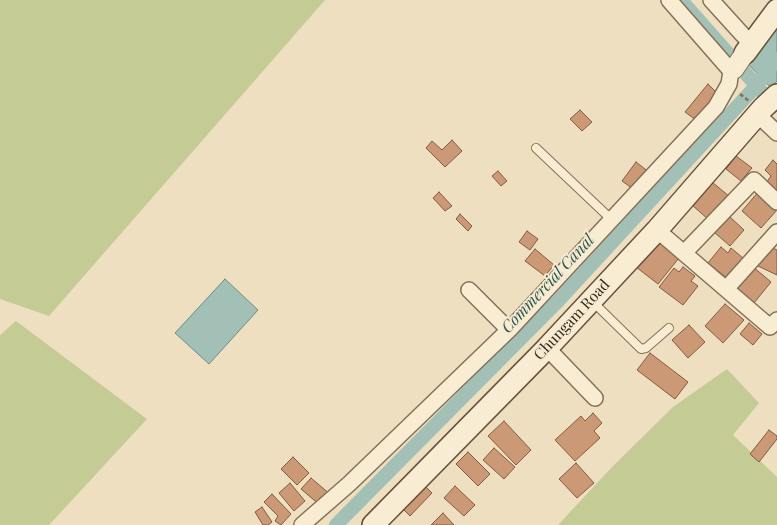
<!DOCTYPE html>
<style>
body{margin:0}
canvas{display:block;background:#eddfc0}
</style>
<canvas width="777" height="525"></canvas>
<script>
const context = document.querySelector('canvas').getContext('2d');
context.lineJoin = 'round';
function fill(path, color) { context.fillStyle = color; context.fill(path, 'evenodd'); }
const poly = rows => new Path2D(rows.map(r => 'M' + r).join(''));
function trace(path, color, width, dash) { context.strokeStyle = color; context.lineWidth = width; context.lineCap = dash ? 'butt' : 'round'; context.setLineDash(dash || []); context.stroke(path); }
function label(font, color, halo, rows, align = 'center') {
  context.font = font + ' "Playfair Display",serif'; context.lineWidth = 4; context.setLineDash([]); context.textBaseline = 'middle'; context.strokeStyle = halo; context.fillStyle = color; for (const [text, x, y, turn = 0] of rows) {
    context.save(); context.translate(x, y); context.rotate((+turn || 0) * Math.PI / 180); context.textAlign = isNaN(turn) ? turn : align; if (halo) context.strokeText(text, 0, 0); context.fillText(text, 0, 0); context.restore();
  }
}
const green = poly([
 [0,0,325,0,49,316,0,299],
 [16,321,147,419,49,525,0,525,0,335],
 [727,369,759,403,733,435,777,477,777,525,558,525,612,467,673,407]
]);
const water = poly([
 [777,23,777,81,771,88,746,62,777,23],
 [225,279,258,310,209,364,175,333,225,279]
]);
const canal = poly([
 [681,0,762,92],
 [336,525,559,300,756,86,777,59]
]);
const building = poly([
 [708,84,718,94,696,120,685,112,708,84],
 [580,110,592,122,582,131,570,119,580,110],
 [452,140,462,151,445,167,426,148,432,141,442,150,452,140],
 [736,156,752,168,741,181,726,169,736,156],
 [773,160,777,164,777,192,766,183,771,176,765,170,773,160],
 [636,162,650,173,636,191,622,181,636,162],
 [498,171,507,181,501,186,492,176,498,171],
 [712,182,730,197,709,220,692,205,712,182],
 [759,191,777,207,777,210,761,228,742,211,759,191],
 [439,192,452,206,445,211,433,198,439,192],
 [460,214,472,226,468,231,456,219,460,214],
 [729,216,744,230,730,246,714,232,729,216],
 [527,231,538,239,530,250,519,242,527,231],
 [657,241,679,258,658,284,636,267,657,241],
 [768,246,777,250,777,275,758,266,768,246],
 [721,247,728,253,731,248,743,258,727,278,708,263,721,247],
 [535,249,554,265,545,276,525,261,535,249],
 [752,266,771,282,754,303,735,287,752,266],
 [683,267,695,276,691,281,698,286,683,305,659,287,674,268,679,272,683,267],
 [725,304,744,320,723,343,705,326,725,304],
 [749,323,762,334,753,345,740,334,749,323],
 [689,325,705,342,688,358,672,340,689,325],
 [650,353,688,382,675,399,637,370,650,353],
 [593,413,602,423,594,431,600,438,575,461,555,440,581,416,585,421,593,413],
 [504,421,531,450,516,465,488,436,504,421],
 [769,430,777,436,777,439,759,462,750,454,769,430],
 [494,448,515,467,504,479,483,460,494,448],
 [468,452,490,474,478,486,456,464,468,452],
 [293,457,309,473,297,485,281,469,293,457],
 [576,463,594,483,577,498,559,479,576,463],
 [311,478,331,495,321,506,301,489,311,478],
 [290,483,305,501,294,511,279,493,290,483],
 [422,483,432,493,410,516,400,506,422,483],
 [455,486,475,505,464,516,444,498,455,486],
 [272,494,291,514,281,525,275,521,278,516,264,502,272,494],
 [262,507,272,522,268,525,263,525,255,512,262,507],
 [443,513,454,525,431,525,443,513]
]);
const path = poly([
 [740,94,749,101]
]);
const service = poly([
 [536,148,612,220],
 [593,302,641,349,646,348,669,328]
]);
const minor = poly([
 [669,0,731,71],
 [711,0,751,44],
 [758,115,777,133],
 [657,230,770,327,777,320],
 [684,253,754,180,777,202],
 [726,289,777,232],
 [469,290,509,330],
 [547,348,595,398],
 [302,525,349,484,512,327,716,107,729,84,731,71,734,69]
]);
const tertiary = poly([
 [734,69,745,53]
]);
const secondary = poly([
 [745,53,777,10],
 [373,525,547,348,657,230,763,108,777,95]
]);
const streetNames = [
 ["Chungam Road",572,320,-47]
];
const waterNames = [
 ["Commercial Canal",548,284,-47]
];
fill(green, '#c5cb94');
fill(water, '#a3c0b7');
trace(water, '#6a8d84', 1);
trace(canal, '#a3c0b7', 14);
fill(building, '#cc9976');
trace(building, '#855a3e', 1);
trace(service, '#867058', 10);
trace(minor, '#867058', 18);
trace(tertiary, '#867058', 21);
trace(secondary, '#68513c', 24);
trace(path, '#867058', 2.5, [4, 2.5]);
trace(service, '#f8edd3', 8);
trace(minor, '#f8edd3', 15);
trace(tertiary, '#f8edd3', 19);
trace(secondary, '#f8edd3', 21);
label('15px', '#36291d', '#f5ead0', streetNames);
label('italic 16px', '#2c5653', '#f5ead0', waterNames);
</script>
